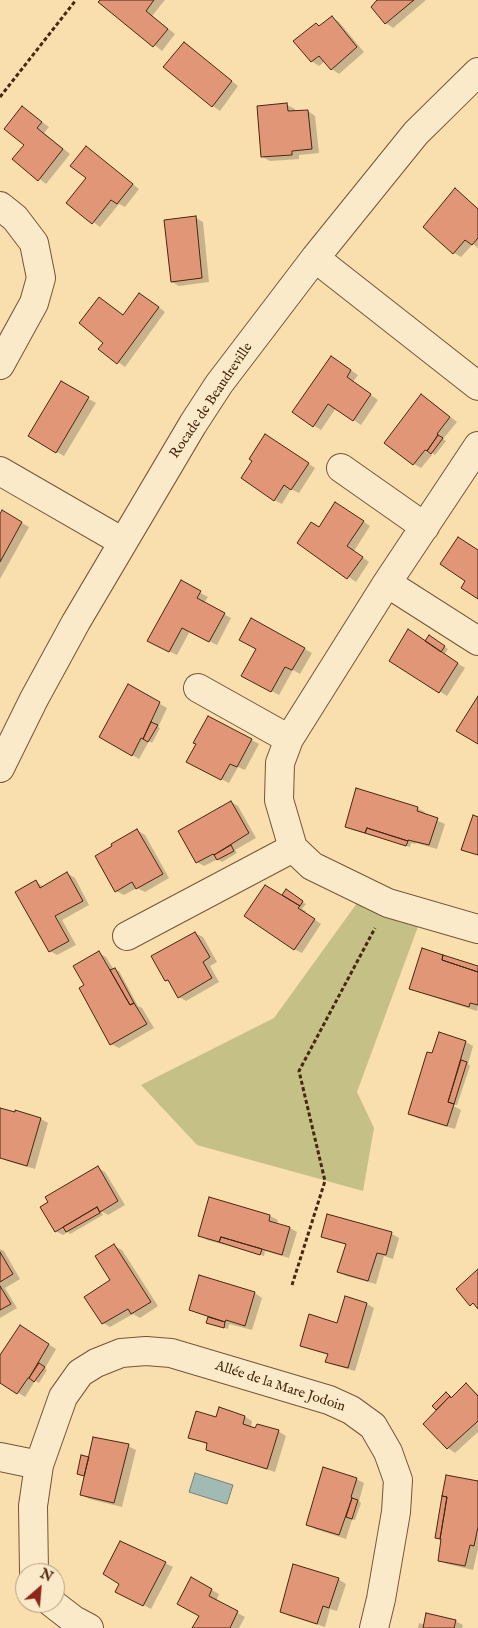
<!DOCTYPE html>
<meta charset="utf-8">
<style>
body{margin:0}
#map{position:relative;width:478px;height:1628px;overflow:hidden;background:#f9dfae;font-family:"IM FELL English",serif}
canvas{display:block}
.north{position:absolute;left:15px;top:1563px;width:50px;height:50px;box-sizing:border-box;background:#fbeaca;border:1px solid #b39c7f;border-radius:50%;rotate:27deg;font-size:14px;font-weight:700;line-height:20px;text-align:center;color:#47270f}
.north::after{content:'';display:block;margin:auto;width:18px;height:22px;background:#8f2418;clip-path:polygon(50% 0,100% 100%,50% 72%,0 100%)}
</style>
<div id="map">
<canvas width="478" height="1628"></canvas>
<div class="north">N</div>
</div>
<script>
const context = document.querySelector('canvas').getContext('2d');
context.lineJoin = 'round';
function fill(path, color) { context.fillStyle = color; context.fill(path, 'evenodd'); }
const poly = rows => new Path2D(rows.map(r => 'M' + r).join(''));
function trace(path, color, width, dash) { context.strokeStyle = color; context.lineWidth = width; context.lineCap = dash ? 'butt' : 'round'; context.setLineDash(dash || []); context.stroke(path); }
function label(font, color, halo, rows, align = 'center') {
  context.font = font + ' "IM FELL English",serif'; context.lineWidth = 4.5; context.setLineDash([]); context.textBaseline = 'middle'; context.strokeStyle = halo; context.fillStyle = color; for (const [text, x, y, turn = 0] of rows) {
    context.save(); context.translate(x, y); context.rotate((+turn || 0) * Math.PI / 180); context.textAlign = isNaN(turn) ? turn : align; if (halo) context.strokeText(text, 0, 0); context.fillText(text, 0, 0); context.restore();
  }
}
const green = poly([
 [365,892,423,913,357,1092,374,1128,363,1191,197,1145,141,1085,274,1018]
]);
const water = poly([
 [195,1473,233,1485,227,1504,189,1492,195,1473]
]);
const shadow = poly([
 [102,0,165,0,152,16,175,34,162,51,100,2],
 [379,0,426,0,393,28,386,23,373,7],
 [332,18,339,22,364,52,339,74,332,69,325,61,319,66,311,61,320,27],
 [184,44,238,86,220,111,213,106,165,67],
 [287,105,295,109,295,112,308,111,315,116,319,153,299,155,299,159,270,161,263,157],
 [23,108,49,127,44,133,70,154,46,184,14,159,26,145],
 [86,147,139,189,125,207,119,204,100,227,68,203,87,178],
 [456,190,478,208,478,248,473,244,461,257,454,253],
 [196,218,203,222,209,282,179,286,172,282],
 [147,298,165,312,125,367,100,349,104,343,106,303,124,316],
 [338,362,358,375,353,382,378,400,361,425,336,408,321,430,313,425],
 [61,383,96,403,64,456,30,436],
 [429,400,457,422,443,439,446,441,435,455,428,450,419,448,432,455,421,468,414,464],
 [273,440,315,468,299,493,291,489,282,504,274,500],
 [343,508,370,526,354,551,369,562,356,582,299,543,320,528],
 [3,512,29,527,0,579,0,516],
 [181,582,208,597,204,603,231,618,217,645,190,631,177,655,156,645],
 [252,620,312,653,300,674,293,670,279,695,250,680,257,649],
 [433,639,448,649,444,655,465,668,447,696,391,661],
 [129,686,167,708,158,727,160,728,152,743,149,741,139,759,101,737],
 [208,717,259,744,245,770,238,767,229,783,195,766,197,744],
 [231,802,238,806,256,838,235,850,237,853,222,862,218,859,204,866,197,862],
 [417,808,425,812,424,815,445,824,437,849,416,843,415,844,411,843,410,847,353,830,346,826],
 [137,830,145,835,169,878,145,892,137,888,124,895,116,891],
 [67,873,75,878,89,905,62,920,76,945,57,955,50,951,36,882,44,887],
 [286,891,306,904,302,909,306,911,305,913,321,924,302,953,294,949,299,904],
 [195,933,203,937,217,962,210,966,219,982,186,1001,179,997,171,983,166,980],
 [99,953,106,957,114,970,119,971,138,1006,142,1008,154,1028,119,1048,111,1044],
 [478,967,478,1006,477,1011,418,992,411,988],
 [440,1034,466,1042,473,1046,468,1064,470,1066,457,1105,452,1105,461,1110,455,1129,417,1118,410,1114],
 [0,1109,16,1114,16,1112,41,1119,48,1123,35,1169,7,1161,0,1157],
 [98,1168,105,1172,125,1205,108,1215,101,1211,103,1215,70,1234,68,1232,63,1235,55,1231],
 [209,1198,270,1216,278,1220,277,1224,290,1228,297,1232,289,1258,265,1251,264,1256,207,1240,199,1235],
 [392,1234,399,1238,393,1259,384,1256,376,1284,346,1276,339,1272,347,1245,330,1240,322,1236],
 [114,1246,122,1250,158,1306,140,1318,133,1314,110,1327,103,1323,112,1280],
 [0,1249,4,1251,20,1279,5,1288,17,1308,0,1318],
 [200,1277,255,1293,262,1298,252,1330,229,1324,228,1329,211,1324,207,1322,209,1316,191,1309],
 [367,1304,374,1308,355,1371,334,1365,327,1361,328,1355,309,1349,301,1345,338,1324],
 [27,1331,56,1349,45,1368,47,1370,39,1383,35,1381,25,1397,0,1381,0,1357],
 [466,1385,478,1394,478,1432,455,1453,448,1448,438,1410,436,1409,450,1396,452,1398],
 [220,1409,245,1417,252,1421,251,1428,278,1431,286,1436,275,1472,215,1453,207,1449,208,1445,190,1437,217,1419],
 [128,1446,136,1450,122,1507,89,1499,81,1494,86,1476,82,1475,88,1458],
 [356,1479,364,1483,359,1501,361,1503,355,1520,352,1520,346,1539,315,1529,307,1524],
 [478,1482,478,1549,473,1570,447,1564,440,1560,442,1540,436,1537],
 [141,1551,173,1567,151,1609,117,1591],
 [191,1579,219,1594,216,1601,245,1617,239,1628,194,1628,200,1616],
 [338,1579,346,1584,337,1611,330,1609,325,1627,289,1616,282,1612],
 [455,1621,463,1625,462,1628,418,1628,419,1623,425,1625]
]);
const building = poly([
 [100,0,154,0,146,11,168,29,153,47,98,2,100,0],
 [377,0,414,0,385,24,371,7,377,0],
 [332,16,357,47,331,70,319,56,311,62,293,41,316,23,319,26,332,16],
 [184,42,232,81,212,107,163,67,184,42],
 [287,103,288,111,308,110,312,149,292,151,292,155,261,157,257,106,287,103],
 [22,106,42,122,37,128,63,149,38,181,12,159,24,145,4,129,22,106],
 [86,146,133,184,117,204,111,200,92,224,66,203,86,178,70,166,86,146],
 [455,188,478,209,478,238,472,245,465,240,453,254,423,227,455,188],
 [196,216,202,278,171,282,164,220,196,216],
 [139,293,159,307,117,364,98,349,103,343,79,323,99,297,123,315,139,293],
 [331,356,351,370,347,377,371,394,353,421,328,404,313,427,292,412,331,356],
 [61,381,89,397,56,453,28,436,61,381],
 [421,394,450,417,437,434,438,435,427,451,425,450,413,465,384,443,421,394],
 [265,434,309,463,291,490,284,485,274,501,241,478,252,461,249,459,265,434],
 [438,435,443,438,431,454,427,451,438,435],
 [335,502,364,521,347,546,363,557,347,579,297,543,311,522,319,527,335,502],
 [2,510,22,522,0,562,0,514,2,510],
 [458,537,478,550,478,599,461,588,465,581,440,564,458,537],
 [181,580,201,591,197,598,225,613,209,642,182,628,169,652,147,641,181,580],
 [251,618,305,648,292,670,285,667,271,692,241,676,256,649,239,640,251,618],
 [408,629,458,663,439,693,389,661,408,629],
 [429,635,445,646,441,652,425,641,429,635],
 [128,684,160,702,143,739,141,738,132,756,99,737,128,684],
 [478,696,478,744,456,731,478,696],
 [208,716,252,739,237,767,230,764,221,780,186,762,196,744,193,743,208,716],
 [151,722,158,725,148,742,143,739,151,722],
 [356,788,418,807,417,811,438,818,429,845,408,840,408,841,367,828,365,833,345,827,356,788],
 [231,801,249,833,214,855,213,854,196,863,178,831,231,801],
 [473,815,478,817,478,855,461,850,473,815],
 [367,828,408,841,406,846,365,833,367,828],
 [137,829,163,874,136,889,132,882,115,892,95,856,112,846,111,844,137,829],
 [231,845,234,851,217,860,214,855,231,845],
 [67,872,83,901,55,916,69,941,49,952,15,892,36,880,40,888,67,872],
 [265,885,300,906,298,908,315,919,294,950,244,916,265,885],
 [286,889,303,901,300,906,282,895,286,889],
 [195,932,210,957,203,962,212,978,178,998,168,980,165,981,151,956,195,932],
 [422,948,443,955,442,960,478,972,478,1005,470,1003,469,1007,409,989,422,948],
 [99,951,130,1005,134,1003,147,1024,110,1045,79,988,84,985,73,966,99,951],
 [443,955,478,966,478,972,442,960,443,955],
 [115,968,134,1003,130,1005,110,970,115,968],
 [439,1032,466,1041,448,1102,454,1104,447,1126,408,1114,427,1052,432,1053,439,1032],
 [461,1060,467,1062,454,1104,448,1102,461,1060],
 [0,1108,15,1112,15,1110,41,1118,27,1166,0,1158,0,1108],
 [98,1166,118,1201,100,1212,97,1207,55,1232,40,1207,48,1202,45,1197,98,1166],
 [209,1197,270,1215,269,1221,290,1227,282,1255,221,1237,219,1242,198,1236,209,1197],
 [97,1207,100,1213,66,1232,63,1227,97,1207],
 [327,1214,392,1232,386,1255,377,1253,368,1281,337,1272,346,1244,321,1237,327,1214],
 [221,1237,262,1249,260,1255,219,1242,221,1237],
 [114,1244,151,1302,131,1314,128,1309,102,1324,84,1297,110,1280,95,1256,114,1244],
 [0,1252,13,1274,0,1282,0,1252],
 [478,1269,478,1309,473,1303,470,1306,456,1289,478,1269],
 [199,1275,255,1292,245,1326,226,1320,225,1322,189,1310,199,1275],
 [0,1286,11,1304,0,1310,0,1286],
 [345,1296,367,1303,348,1368,325,1362,328,1354,300,1346,309,1314,337,1323,345,1296],
 [208,1317,225,1322,224,1328,206,1323,208,1317],
 [20,1325,49,1344,29,1378,28,1378,17,1394,0,1383,0,1355,20,1325],
 [39,1363,45,1367,34,1382,29,1378,39,1363],
 [466,1383,478,1396,478,1421,447,1449,423,1424,450,1396,451,1398,466,1383],
 [446,1392,450,1396,436,1410,432,1406,446,1392],
 [219,1407,245,1416,243,1424,255,1428,257,1424,279,1430,267,1469,206,1450,207,1443,188,1438,196,1411,216,1417,219,1407],
 [93,1437,129,1444,114,1503,80,1495,93,1437],
 [81,1455,89,1457,84,1476,77,1474,81,1455],
 [323,1467,357,1478,351,1497,352,1498,339,1535,306,1525,323,1467],
 [446,1475,478,1481,478,1527,474,1546,470,1545,465,1566,438,1561,441,1539,440,1539,447,1497,442,1496,446,1475],
 [442,1496,447,1497,440,1539,435,1538,442,1496],
 [352,1498,358,1500,352,1519,346,1517,352,1498],
 [120,1541,166,1562,143,1606,115,1592,119,1584,103,1574,120,1541],
 [293,1564,339,1578,329,1608,323,1606,317,1624,280,1612,293,1564],
 [191,1577,212,1589,209,1596,238,1611,230,1628,192,1628,199,1616,177,1604,191,1577],
 [426,1613,456,1620,454,1628,423,1628,426,1613]
]);
const path = poly([
 [0,97,76,0],
 [292,1285,325,1181,299,1071,375,928]
]);
const minor = poly([
 [0,206,15,218,34,243,41,278,34,303,0,365],
 [315,258,478,386],
 [478,446,387,583,289,739,280,763,279,800,293,848,312,866,388,903,478,929],
 [341,468,425,527],
 [0,471,123,542],
 [387,583,478,641],
 [198,688,289,739],
 [0,768,34,699,76,622,193,424,219,384,315,258,416,133,478,72],
 [127,936,293,848],
 [0,1457,39,1465],
 [34,1573,33,1506,39,1465,63,1397,80,1373,96,1363,121,1353,146,1351,171,1353,329,1400,351,1410,373,1426,388,1452,398,1480,396,1512,381,1599,374,1628],
 [52,1603,74,1620,89,1628]
]);
const streetNames = [
 ["Rocade de Beaudreville",212,401,-56],
 ["Allée de la Mare Jodoin",280,1387,18]
];
fill(green, '#c5c085');
fill(water, '#a1bab4');
trace(water, '#7d7f72', 1);
fill(shadow, '#0003');
fill(building, '#e29678');
trace(building, '#47270f', 1);
trace(minor, '#745537', 30);
trace(path, '#47270f', 3, [4, 2.5]);
trace(minor, '#fbeaca', 28);
label('14px', '#47270f', '#fbeaca', streetNames);
</script>
